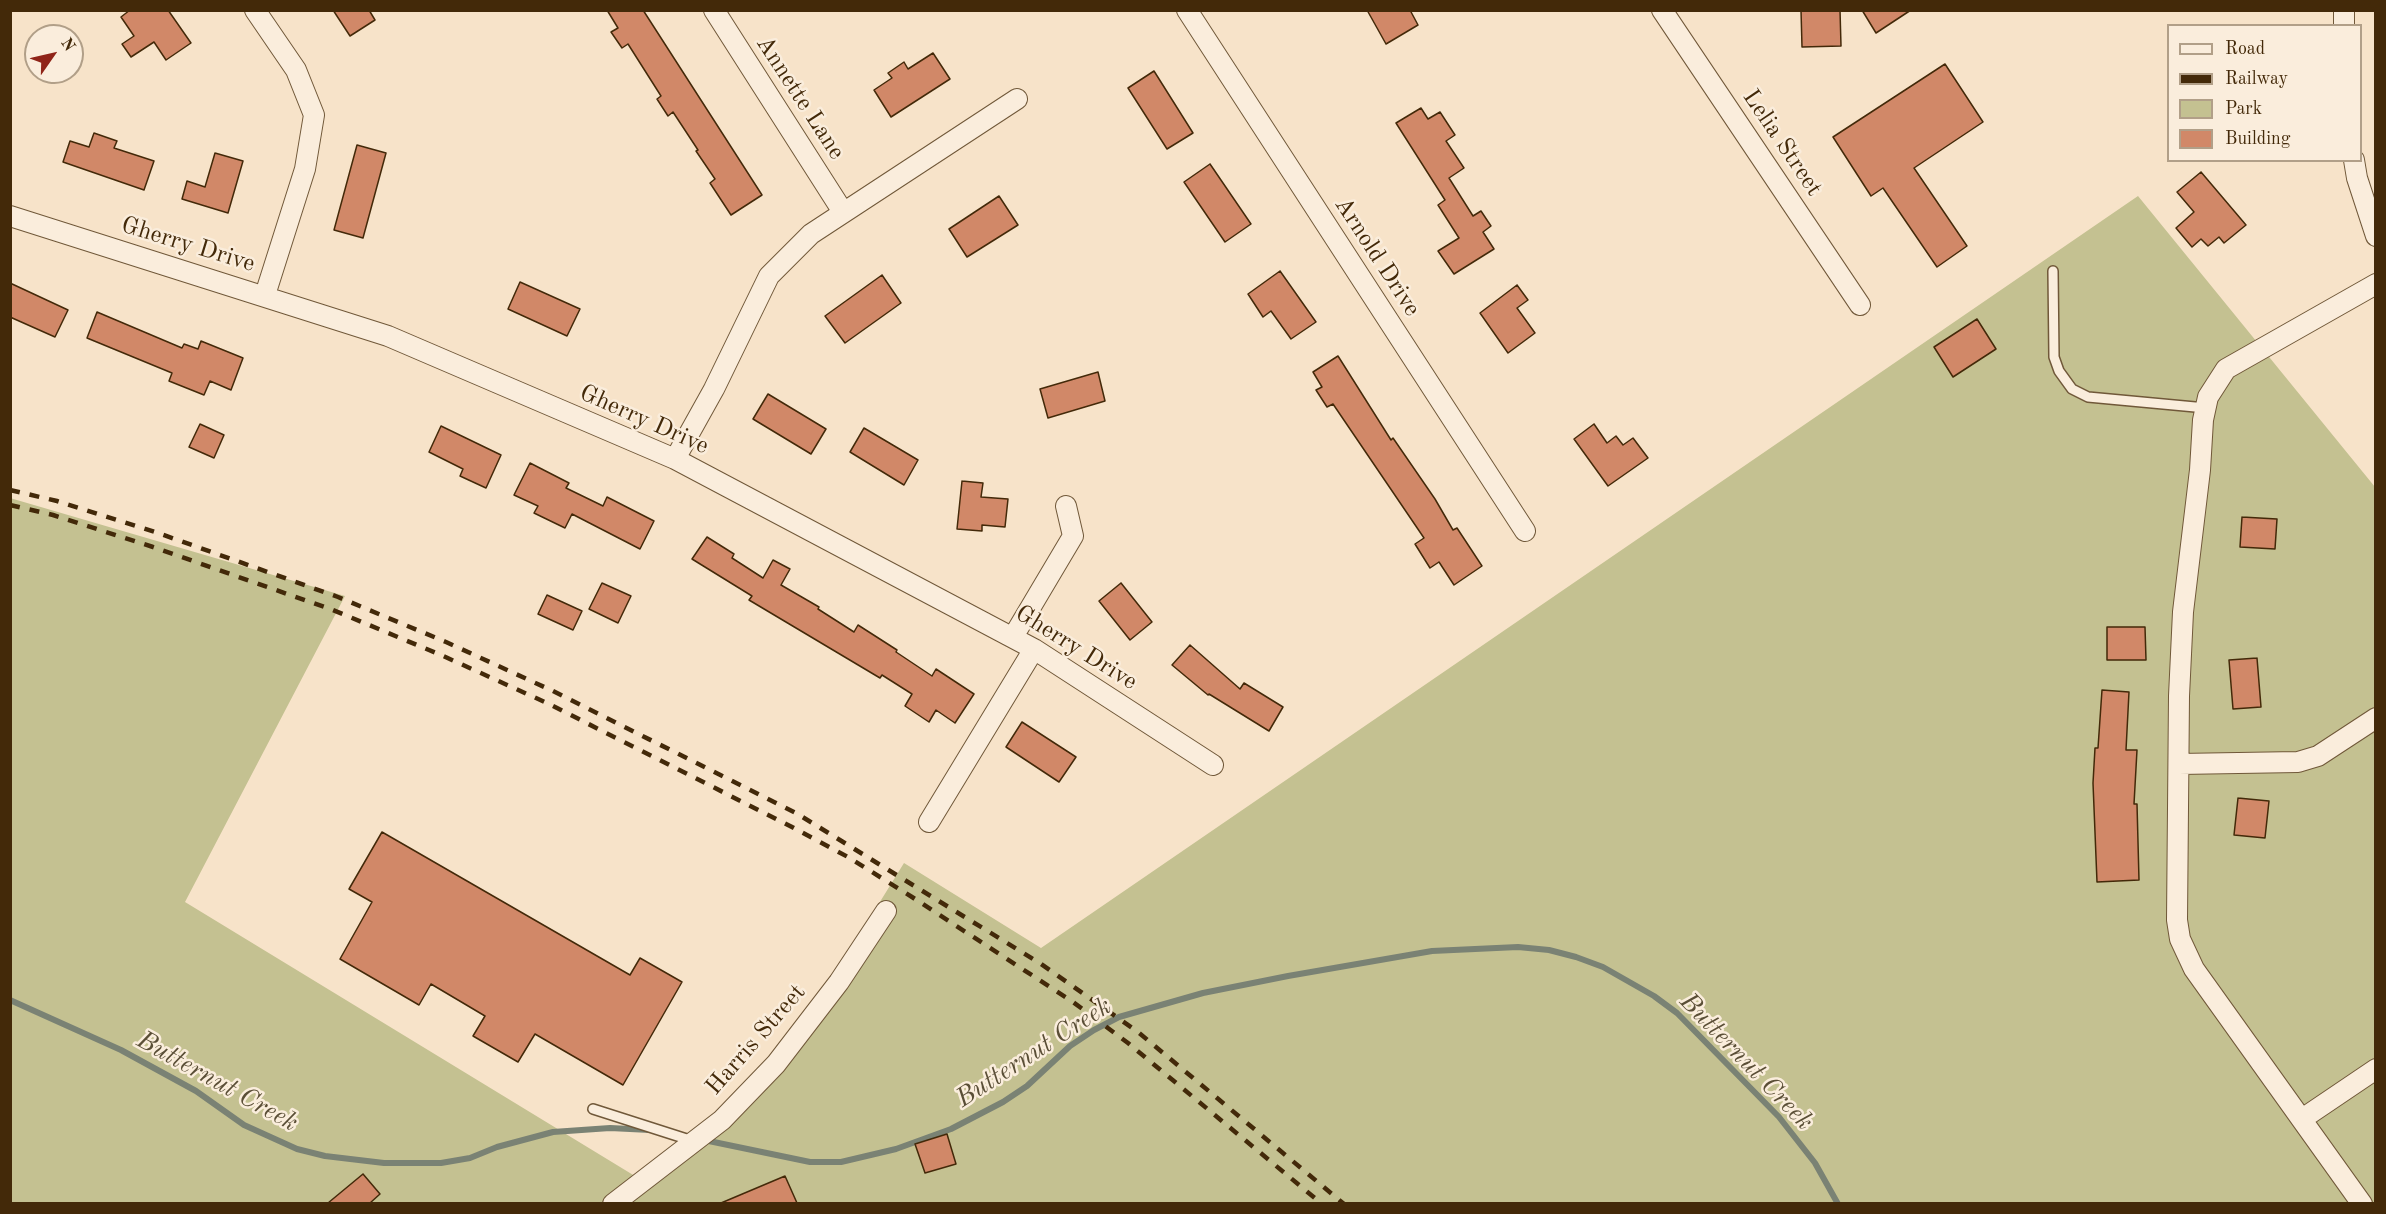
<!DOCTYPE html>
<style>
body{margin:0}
#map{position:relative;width:2386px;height:1214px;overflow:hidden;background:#f7e3c9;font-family:"Old Standard TT",serif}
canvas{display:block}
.frame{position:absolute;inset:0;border:12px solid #432909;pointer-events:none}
.legend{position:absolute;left:2167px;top:24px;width:195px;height:138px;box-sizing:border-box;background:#faeddc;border:2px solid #b19f88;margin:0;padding:8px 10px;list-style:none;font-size:18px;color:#432909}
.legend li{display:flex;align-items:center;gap:12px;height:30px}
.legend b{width:30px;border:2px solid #b19f88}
.north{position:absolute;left:24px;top:24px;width:60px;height:60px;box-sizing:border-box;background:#faeddc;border:2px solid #b19f88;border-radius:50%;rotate:56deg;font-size:16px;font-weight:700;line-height:24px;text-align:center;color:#432909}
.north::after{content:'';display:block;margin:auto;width:21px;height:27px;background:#8f2418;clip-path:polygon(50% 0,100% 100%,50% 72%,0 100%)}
</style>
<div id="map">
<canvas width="2386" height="1214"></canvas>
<div class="frame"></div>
<ul class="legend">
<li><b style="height:8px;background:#faeddc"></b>Road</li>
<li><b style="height:8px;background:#432909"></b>Railway</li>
<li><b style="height:16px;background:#c4c191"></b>Park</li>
<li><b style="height:16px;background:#d18868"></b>Building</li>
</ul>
<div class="north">N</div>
</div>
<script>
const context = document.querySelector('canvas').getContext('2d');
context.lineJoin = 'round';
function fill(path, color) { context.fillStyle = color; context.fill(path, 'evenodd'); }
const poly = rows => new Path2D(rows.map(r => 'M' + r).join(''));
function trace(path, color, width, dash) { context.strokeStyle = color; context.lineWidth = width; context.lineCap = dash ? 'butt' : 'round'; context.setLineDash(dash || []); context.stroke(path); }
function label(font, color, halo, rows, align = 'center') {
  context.font = font + ' "Old Standard TT",serif'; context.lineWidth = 5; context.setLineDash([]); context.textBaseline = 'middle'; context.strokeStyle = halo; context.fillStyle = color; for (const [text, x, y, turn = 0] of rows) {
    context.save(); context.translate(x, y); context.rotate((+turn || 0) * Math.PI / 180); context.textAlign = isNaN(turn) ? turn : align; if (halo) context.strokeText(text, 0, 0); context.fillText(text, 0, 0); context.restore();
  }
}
const green = poly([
 [2138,196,2375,487,2375,1203,11,1203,10,498,345,596,185,902,648,1184,813,1010,904,863,1041,948]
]);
const stream = poly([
 [10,1000,121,1050,196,1091,244,1125,297,1149,325,1156,384,1163,441,1163,470,1158,497,1147,553,1132,610,1128,650,1130],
 [704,1140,810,1162,841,1162,896,1149,951,1129,1003,1102,1027,1086,1070,1046,1094,1030,1119,1017,1203,993,1288,976,1432,951,1518,947,1549,950,1576,957,1603,967,1654,996,1677,1013,1779,1117,1815,1163,1838,1204]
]);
const building = poly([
 [130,10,168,10,191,43,166,60,154,42,131,57,122,44,134,36,121,17,130,10],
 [333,10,369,10,375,20,350,36,333,10],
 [607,10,643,10,762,195,731,215,710,183,715,179,696,151,698,150,673,112,668,116,657,99,661,96,628,44,622,48,611,32,618,28,607,10],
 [1367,10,1410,10,1418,25,1386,44,1367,10],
 [1801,10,1840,10,1841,46,1802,47,1801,10],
 [1862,10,1911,10,1876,33,1862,10],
 [933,53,950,79,891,117,874,90,892,78,888,73,904,62,908,69,933,53],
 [1945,64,1983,122,1914,168,1967,246,1937,267,1883,188,1871,196,1833,137,1945,64],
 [1154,71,1193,133,1167,149,1128,88,1154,71],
 [1421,108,1428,119,1440,112,1455,135,1446,141,1464,168,1449,178,1473,216,1481,211,1491,226,1483,232,1494,249,1454,274,1438,251,1459,238,1438,205,1445,200,1396,123,1421,108],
 [94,133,117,141,114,148,154,161,144,190,63,162,70,141,89,147,94,133],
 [357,145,386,153,363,238,334,230,357,145],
 [215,153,243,161,228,213,182,199,187,181,205,187,215,153],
 [1210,164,1251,224,1225,242,1184,182,1210,164],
 [2201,172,2246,225,2224,243,2219,237,2208,246,2201,239,2192,247,2176,228,2194,212,2177,192,2201,172],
 [999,196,1018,225,967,257,949,229,999,196],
 [1280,271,1316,322,1291,339,1271,311,1263,317,1248,294,1280,271],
 [882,275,901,303,845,343,825,316,882,275],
 [520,282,580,309,567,336,508,309,520,282],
 [10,283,68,310,55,337,10,317,10,283],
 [1517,285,1528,300,1517,308,1535,333,1508,353,1480,313,1517,285],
 [97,312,182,348,184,344,198,349,201,341,243,358,231,390,210,381,204,395,169,381,172,373,87,338,97,312],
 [1977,319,1996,349,1953,377,1934,347,1977,319],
 [1338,356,1391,440,1393,438,1435,499,1453,530,1457,528,1482,566,1454,585,1439,562,1430,568,1415,544,1424,538,1333,404,1327,407,1316,390,1322,387,1313,372,1338,356],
 [1098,372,1105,401,1048,418,1040,389,1098,372],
 [768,394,826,429,811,454,753,419,768,394],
 [200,424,224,435,214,458,189,447,200,424],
 [1594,424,1607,443,1616,436,1623,445,1633,438,1648,458,1608,486,1574,439,1594,424],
 [441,426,501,455,486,488,460,476,463,469,429,452,441,426],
 [864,428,918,460,904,485,850,452,864,428],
 [530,463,569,483,566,488,603,506,607,497,654,521,640,549,572,514,565,528,534,513,538,506,514,495,530,463],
 [962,481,983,483,981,497,1008,499,1005,527,982,525,982,531,957,529,962,481],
 [2242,517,2277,519,2275,549,2240,547,2242,517],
 [707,537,734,554,732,558,763,578,773,560,790,569,781,585,819,607,818,609,854,632,858,625,897,650,896,652,932,676,936,669,974,694,955,723,936,710,929,722,905,706,912,694,882,675,880,678,749,600,752,596,692,559,707,537],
 [602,583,631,596,618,623,589,609,602,583],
 [1121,583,1152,622,1130,640,1099,601,1121,583],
 [547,595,582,611,573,630,538,614,547,595],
 [2107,627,2145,627,2146,660,2107,660,2107,627],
 [1190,645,1240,689,1244,683,1283,707,1269,731,1209,694,1208,695,1172,665,1190,645],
 [2257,658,2261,707,2233,709,2229,660,2257,658],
 [2102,690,2129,692,2126,750,2137,750,2134,804,2137,804,2139,880,2097,882,2093,783,2095,748,2098,748,2102,690],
 [1022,722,1076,757,1059,782,1006,747,1022,722],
 [2238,798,2269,801,2265,838,2234,835,2238,798],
 [382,832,630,975,640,958,682,982,623,1085,535,1034,518,1062,473,1036,485,1016,431,984,419,1005,340,959,372,902,349,889,382,832],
 [947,1134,956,1164,925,1173,915,1144,947,1134],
 [363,1174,380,1194,370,1203,328,1203,363,1174],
 [785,1176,797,1203,721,1203,785,1176]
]);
const service = poly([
 [2053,271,2054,357,2059,371,2072,389,2088,397,2206,408],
 [593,1109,693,1141]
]);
const minor = poly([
 [255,10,296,70,314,115,305,169,265,295],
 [714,10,843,212],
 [1187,10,1525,531],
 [1662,10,1860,305],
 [2344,10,2344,26],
 [2354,160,2357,178,2376,236],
 [10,216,388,336,675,459,1034,649,1213,765],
 [675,459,714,389,769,276,811,234,1017,99],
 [1013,637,1073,536,1066,506],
 [2179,764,2298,762,2318,756,2376,718],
 [929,822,1034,649],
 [2302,1119,2376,1069],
 [613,1204,722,1120,776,1064,839,982,886,911],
 [2362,1204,2194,969,2180,939,2177,920,2179,696,2183,612,2200,470,2203,420,2208,397,2226,369,2376,284]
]);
const rail = poly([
 [10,490,57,501,158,533,338,597,446,642,553,691,796,813,1041,964,1138,1032,1344,1204],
 [10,505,53,515,153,547,333,610,441,655,547,703,790,826,848,857,912,897,1073,1002,1128,1043,1322,1204]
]);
const streetNames = [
 ["Annette Lane",800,98,57],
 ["Lelia Street",1782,143,56],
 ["Gherry Drive",188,245,17],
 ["Arnold Drive",1377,257,57],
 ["Gherry Drive",644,420,24],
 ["Gherry Drive",1076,648,32],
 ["Harris Street",756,1040,-49]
];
const waterNames = [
 ["Butternut Creek",1034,1053,-33],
 ["Butternut Creek",1746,1062,46],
 ["Butternut Creek",217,1082,29]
];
fill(green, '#c4c191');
trace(stream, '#7a8274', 6);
fill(building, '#d18868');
trace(building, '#432909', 1.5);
trace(service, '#705839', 12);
trace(minor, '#705839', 22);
trace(service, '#faeddc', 9);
trace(minor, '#faeddc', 20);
trace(rail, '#432909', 4.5, [10, 10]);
label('24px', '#432909', '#faeddc', streetNames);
label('italic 26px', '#5a4e36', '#faeddc', waterNames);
</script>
